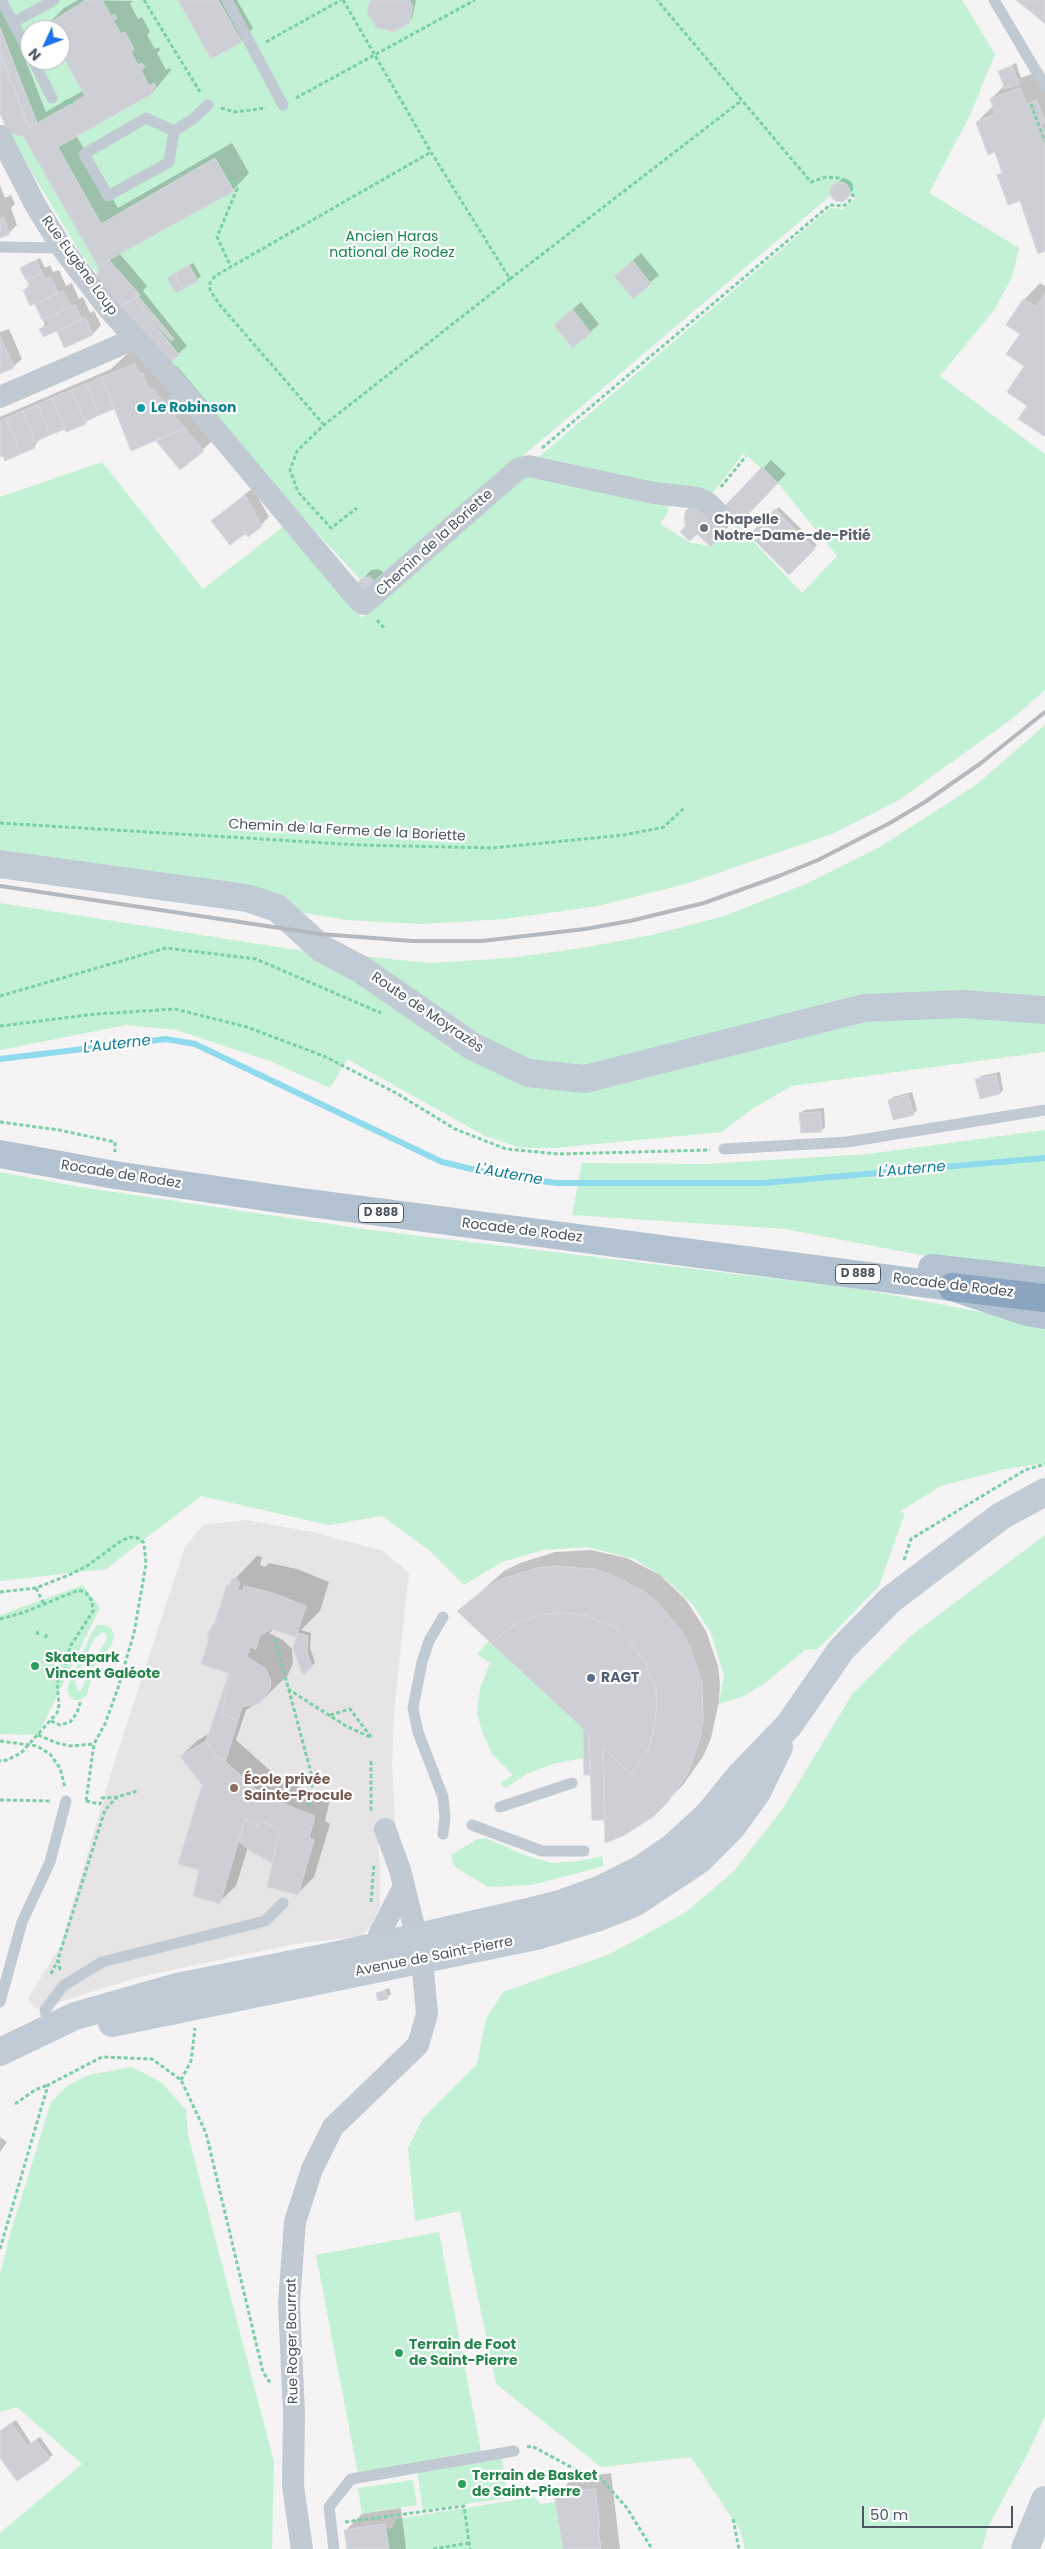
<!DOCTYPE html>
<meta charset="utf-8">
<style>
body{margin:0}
#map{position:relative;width:1045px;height:2549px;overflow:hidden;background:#f5f3f3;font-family:Poppins,sans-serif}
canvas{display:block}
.north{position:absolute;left:20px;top:20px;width:50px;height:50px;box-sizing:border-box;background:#fff;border:1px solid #b7bbc0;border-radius:50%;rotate:227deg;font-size:14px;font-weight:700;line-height:20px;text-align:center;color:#4a5661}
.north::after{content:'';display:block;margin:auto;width:18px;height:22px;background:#1a73e8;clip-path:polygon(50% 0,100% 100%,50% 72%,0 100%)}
.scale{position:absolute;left:862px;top:2506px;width:151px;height:22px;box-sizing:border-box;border:2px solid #4a5661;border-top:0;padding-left:6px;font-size:15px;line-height:18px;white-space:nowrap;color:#4a5661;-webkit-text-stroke:4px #fff;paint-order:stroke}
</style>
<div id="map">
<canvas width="1045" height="2549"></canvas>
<div class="north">N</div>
<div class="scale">50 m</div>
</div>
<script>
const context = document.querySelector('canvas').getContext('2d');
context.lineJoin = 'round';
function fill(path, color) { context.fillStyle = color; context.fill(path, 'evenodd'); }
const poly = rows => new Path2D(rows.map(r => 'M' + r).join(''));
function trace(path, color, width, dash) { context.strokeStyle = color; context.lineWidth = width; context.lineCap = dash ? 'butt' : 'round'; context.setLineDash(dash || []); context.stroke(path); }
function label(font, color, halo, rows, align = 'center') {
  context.font = font + ' Poppins,sans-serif'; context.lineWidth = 4.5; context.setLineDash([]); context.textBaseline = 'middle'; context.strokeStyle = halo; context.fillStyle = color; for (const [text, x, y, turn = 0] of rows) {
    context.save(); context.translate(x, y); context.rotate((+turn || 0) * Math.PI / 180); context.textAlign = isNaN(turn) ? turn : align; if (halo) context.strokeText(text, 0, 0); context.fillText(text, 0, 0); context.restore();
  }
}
const education = poly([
 [246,1520,313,1532,383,1551,409,1573,394,1711,392,1764,395,1824,377,1828,380,1868,380,1907,371,1926,362,1936,295,1944,139,1977,66,2000,45,2010,34,2008,28,1998,61,1945,113,1766,185,1547,203,1525]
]);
const green = poly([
 [0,0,962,0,995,54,970,115,929,193,1019,248,1012,277,994,310,940,376,1045,454,1045,690,1013,718,899,800,832,834,689,883,598,906,505,919,421,924,347,920,0,864,0,497,102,462,203,589,287,524,362,618,525,476,663,503,669,506,667,514,660,524,691,543,711,546,727,531,738,525,802,593,837,556,778,483,744,453,712,494,654,488,534,461,830,208,843,209,856,198,849,196,841,202,830,196,375,581,357,584,360,579,301,516,170,363,81,254,7,131,0,113],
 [30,30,60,30,60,60,30,60],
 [1045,725,1045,1052,792,1086,752,1109,722,1132,554,1148,521,1148,485,1136,347,1059,330,1088,270,1061,176,1030,126,1025,0,1050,0,903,290,949,430,963,510,958,582,948,652,935,724,916,806,884,878,848,976,785],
 [1045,1130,1045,1272,957,1262,785,1229,572,1215,582,1163,706,1164,868,1154],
 [0,1172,80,1187,371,1230,860,1289,1045,1324,1045,1463,1005,1469,941,1486,899,1512,905,1513,879,1586,817,1650,806,1649,764,1684,742,1697,719,1704,724,1675,711,1633,693,1605,666,1579,634,1559,587,1547,543,1550,502,1562,464,1585,430,1551,382,1516,329,1525,201,1496,106,1569,0,1581],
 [1045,1535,1045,2416,1029,2451,988,2527,982,2549,745,2549,740,2530,691,2457,601,2467,496,2384,460,2211,415,2221,408,2148,423,2118,477,2064,486,2019,503,1992,610,1954,686,1912,733,1872,782,1810,853,1693,912,1635],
 [83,1585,100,1608,38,1735,0,1734,0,1615],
 [97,1625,105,1625,111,1628,114,1635,112,1644,94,1667,87,1695,81,1700,74,1700,68,1694,68,1686,91,1634],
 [102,1632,106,1634,107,1639,91,1664,82,1689,79,1692,75,1683,77,1675,94,1639],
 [489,1641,583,1728,584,1758,556,1763,526,1774,506,1788,500,1783,513,1775,492,1754,482,1731,477,1713,480,1688,490,1663,477,1654],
 [486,1838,527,1856,552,1863,579,1861,602,1856,604,1866,532,1885,488,1887,455,1867,451,1855,478,1839],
 [132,2067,161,2082,186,2110,188,2135,274,2462,272,2549,0,2549,0,2533,82,2464,17,2407,0,2412,0,2275,8,2241,51,2102,67,2086,88,2075],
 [439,2232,481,2451,358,2474,316,2255],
 [502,2457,508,2498,423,2510,417,2470],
 [413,2480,417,2505,362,2514,358,2488],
 [534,2497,541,2504,555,2502,563,2549,389,2549,386,2529,393,2528,396,2519]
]);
const shadow = poly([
 [0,0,2,0,46,112,84,90,60,48,60,30,50,30,47,25,64,8,78,0,133,1,130,4,138,19,142,17,148,28,150,32,147,35,155,49,159,47,160,50,157,53,166,70,170,68,171,70,153,92,76,135,118,208,232,143,249,173,233,190,119,253,147,286,143,291,187,346,171,360,174,367,177,366,208,403,211,442,181,469,158,441,162,437,115,406,91,418,85,423,66,427,41,437,34,447,0,456,0,417,111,369,127,354,100,266,23,134,0,109],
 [179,0,237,0,253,28,241,41],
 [371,0,415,0,416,1,412,18,408,22],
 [1016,63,1021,78,1036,72,1045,88,1045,250,1021,199,998,175,1003,171,995,151,977,122,993,106,991,99,1005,85,1000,71],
 [842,179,848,179,853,184,852,191,843,200,834,198,832,194,833,186],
 [0,185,5,198,11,195,15,204,11,208,17,225,9,233,0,237],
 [641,253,659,275,633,297,616,276],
 [40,258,45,268,50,265,53,272,59,270,66,286,72,283,79,299,83,297,90,313,94,311,101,325,93,334,65,346,58,330,41,329,45,324,43,320,47,316,42,318,35,303,25,290,30,284,22,268],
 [193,263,201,276,197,280,169,278],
 [1040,283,1045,286,1045,433,1029,405,1021,333,1007,324,1024,300],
 [581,302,599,324,573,347,555,325],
 [9,329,22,359,13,367,0,373,0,332],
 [771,460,786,474,738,523,724,509],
 [253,488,269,517,261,525,245,532,221,513],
 [705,504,729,526,711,545,688,525],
 [779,507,817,545,789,573,751,535],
 [377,569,382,571,384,577,381,583,363,579,371,570],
 [1000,1072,1003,1090,1000,1093,977,1080,981,1076],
 [912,1092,917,1110,913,1114,890,1101,893,1097],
 [824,1108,825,1127,821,1131,800,1114,804,1110],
 [591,1550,627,1558,660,1575,686,1600,706,1631,718,1666,720,1684,719,1702,711,1738,704,1755,683,1785,666,1802,606,1817,591,1774,586,1774,584,1728,459,1611,504,1571,520,1563,555,1552],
 [257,1556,262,1557,260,1565,265,1567,269,1563,297,1569,329,1582,320,1611,301,1630,311,1633,310,1648,315,1662,312,1666,298,1636,274,1629,269,1633,283,1640,292,1649,293,1663,288,1675,263,1699,246,1710,236,1740,274,1774,305,1790,330,1799,325,1821,330,1824,314,1877,297,1894,275,1859,272,1861,248,1847,236,1886,219,1902,200,1869,203,1785,181,1756,198,1740,210,1733,229,1677,233,1673,216,1622,228,1586],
 [389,1988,391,1994,387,1998,377,1993],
 [0,2137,7,2142,0,2152],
 [16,2420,31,2443,40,2437,53,2455,49,2458,0,2456,0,2431],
 [611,2473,620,2549,564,2549,556,2495,572,2479],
 [401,2508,406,2549,348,2549,346,2530,362,2514]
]);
const stream = poly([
 [0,1059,166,1039,195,1044,442,1162,501,1176,557,1183,764,1183,1045,1158]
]);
const building = poly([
 [86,0,102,0,111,16,115,14,117,18,113,20,121,34,125,32,132,45,134,49,131,52,138,65,142,63,145,67,141,70,149,86,154,83,156,87,152,90,153,93,58,147,101,224,215,158,234,191,98,266,23,136,11,134,6,128,0,113,0,52,29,128,85,96,60,51,60,30,49,30,46,25,86,0],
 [178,0,218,0,242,42,211,59,178,0],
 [370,0,409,0,413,6,409,23,394,32,377,28,367,13,370,0],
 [1016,0,1045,0,1045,24,1036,16,1016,0],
 [0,28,37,123,29,128,0,52,0,28],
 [1012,66,1019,84,1005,89,998,71,1012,66],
 [1020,88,1026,104,1037,100,1045,122,1041,124,1045,134,1045,251,1038,254,1020,201,1008,205,997,175,1002,173,995,152,988,155,976,122,995,114,990,99,1020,88],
 '830 192a10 10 0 1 1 20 0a10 10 0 1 1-20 0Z',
 [3,217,10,234,0,238,0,219,3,217],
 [36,260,42,273,26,280,20,268,36,260],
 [109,260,140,295,121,306,96,277,99,272,98,266,109,260],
 [633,261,651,284,633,299,614,276,633,261],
 [189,265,198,281,183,289,174,274,189,265],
 [42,273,45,279,51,277,58,293,30,306,23,290,30,287,27,280,42,273],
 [174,274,183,289,176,293,167,278,174,274],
 [63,291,71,306,42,320,35,304,63,291],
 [1045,294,1045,435,1044,436,1018,419,1027,406,1007,392,1024,366,1006,354,1020,334,1006,325,1023,299,1036,307,1045,294],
 [138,296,174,339,171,341,134,298,138,296],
 [134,298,179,355,170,363,121,306,134,298],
 [75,305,82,320,43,337,39,329,49,325,46,318,75,305],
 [572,309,591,333,572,348,554,325,572,309],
 [86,318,93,335,64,348,57,331,86,318],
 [0,336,14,368,0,374,0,336],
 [135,364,140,374,143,373,145,376,143,377,150,390,153,389,185,428,131,451,102,377,135,364],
 [102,377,114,409,99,415,86,384,102,377],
 [86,384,99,415,85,422,71,390,86,384],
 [71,390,86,424,66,432,52,398,71,390],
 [52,398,65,429,50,435,38,404,52,398],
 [38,404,50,435,35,442,23,411,38,404],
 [23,411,35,442,32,442,35,448,21,454,6,418,23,411],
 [6,418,21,454,5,461,3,456,0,457,0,421,6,418],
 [185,428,204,451,180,470,156,441,185,428],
 [762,467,778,483,738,525,722,509,762,467],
 [245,495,262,526,248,537,245,534,230,545,211,521,245,495],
 [701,507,727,531,711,547,697,534,690,541,680,532,686,525,684,522,685,512,689,508,701,507],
 [775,509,815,549,789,575,749,535,775,509],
 [370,577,376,584,362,594,358,582,362,578,370,577],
 [996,1075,1000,1094,980,1099,975,1079,996,1075],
 [908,1095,914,1115,893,1120,888,1100,908,1095],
 [820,1112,822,1132,801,1133,799,1113,820,1112],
 [556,1566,592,1569,610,1574,643,1591,658,1603,681,1631,690,1647,702,1683,703,1720,700,1738,688,1773,667,1803,654,1816,623,1836,605,1843,603,1747,631,1774,648,1749,653,1734,657,1705,656,1690,645,1662,627,1638,615,1628,588,1616,573,1613,543,1614,515,1624,491,1643,457,1611,486,1588,502,1579,537,1568,556,1566],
 [236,1578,240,1583,237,1589,243,1591,244,1586,273,1593,306,1606,296,1637,272,1629,260,1635,256,1649,250,1647,247,1657,266,1669,271,1681,270,1688,260,1703,242,1707,238,1720,221,1714,231,1674,201,1664,208,1642,208,1633,215,1622,227,1585,229,1586,232,1579,236,1578],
 [558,1612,588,1616,615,1628,627,1638,645,1662,656,1690,657,1705,653,1734,648,1749,631,1774,603,1747,605,1820,592,1820,589,1734,491,1643,515,1624,543,1614,558,1612],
 [297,1633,308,1636,307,1652,312,1667,303,1675,293,1648,297,1633],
 [229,1673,231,1674,225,1691,227,1695,221,1714,238,1720,225,1762,219,1756,217,1757,206,1741,229,1673],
 [583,1728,589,1734,590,1775,584,1775,583,1728],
 [206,1741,217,1757,219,1756,257,1790,289,1806,315,1816,309,1838,314,1840,298,1895,267,1887,280,1829,260,1821,258,1826,245,1819,220,1904,193,1896,199,1870,178,1864,202,1785,180,1756,206,1741],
 [245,1819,258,1826,260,1821,280,1829,272,1863,252,1852,238,1841,245,1819],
 [386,1991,388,1999,378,2001,376,1993,386,1991],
 [11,2423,27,2446,36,2440,50,2459,17,2481,0,2458,0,2431,11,2423],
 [595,2489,600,2526,598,2527,601,2549,563,2549,554,2495,595,2489],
 [385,2524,389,2549,347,2549,344,2530,385,2524]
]);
const path = poly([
 [144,0,200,92],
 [343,0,431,152,510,279,324,425,297,451,290,470,298,492,331,528,357,508],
 [266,42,341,0],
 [296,98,475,0],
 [65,101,73,103],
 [1031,104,1045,142],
 [221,108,234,112,266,108],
 [230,177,237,189,217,237,231,267],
 [510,279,741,101],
 [324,425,219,304,210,290,210,283,215,276,431,152],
 [542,448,830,205,843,206,848,203,853,196,851,186,847,181,839,178,826,177,811,182,657,0],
 [721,487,746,456],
 [377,620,385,629],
 [0,823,359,845,492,848,624,835,664,827,685,807],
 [0,996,166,948,256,959,381,1013],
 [0,1026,96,1014,175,1009,247,1027,326,1057,396,1093,455,1129,506,1149,558,1154,710,1150],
 [0,1122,59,1130,115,1142,115,1152],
 [904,1560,911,1539,1025,1470,1045,1464],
 [36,1588,44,1604],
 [0,1592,36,1588,69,1575,87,1566,121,1541,130,1537,138,1538,144,1543,146,1564,134,1633,118,1688,105,1724,94,1744,86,1801],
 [0,1619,22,1613,79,1590,86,1593,92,1601,93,1611,70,1647,65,1668,57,1683,59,1705,57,1713,21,1753,7,1760,0,1761],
 [37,1631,38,1635],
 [45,1638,47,1634],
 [275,1639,313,1780,308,1808],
 [288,1689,346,1726,372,1738],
 [330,1715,350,1709,371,1737],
 [51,1721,60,1725,70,1722,77,1713,81,1700],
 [38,1735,57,1743,71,1746,94,1744],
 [0,1741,37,1746,50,1754,60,1768,65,1788],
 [371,1761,371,1813],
 [0,1800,52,1801],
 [86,1801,100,1804,102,1798,117,1797],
 [371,1902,374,1864],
 [60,1970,58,1959,105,1810,117,1797,137,1791],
 [51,1974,58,1960],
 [181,2080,191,2061,195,2028],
 [15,2104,35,2090,48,2085],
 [0,2249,48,2085,102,2057,152,2059,181,2080,206,2133,263,2372,271,2384],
 [527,2447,532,2446,569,2466,601,2479,627,2508,652,2549],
 [733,2519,739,2549],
 [345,2522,464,2506,470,2549],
 [433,2549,469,2543]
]);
const lane = poly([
 [1,0,30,54],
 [227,0,283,105],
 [994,0,1045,86],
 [14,22,54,0],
 [33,60,52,98],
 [174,131,169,162,108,196,84,154,146,118,174,131,192,120,208,105],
 [0,247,62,248],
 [166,406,183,391],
 [724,1149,847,1142,1045,1110],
 [500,1807,572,1783],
 [472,1825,542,1851,584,1851],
 [443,1834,445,1817,443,1797,418,1732,413,1708,422,1662,429,1641,443,1617],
 [0,2002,22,1922,50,1862,66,1801],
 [49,2027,45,2010,63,1986,102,1962,265,1921,283,1903],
 [334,2549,329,2507,351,2479,514,2451]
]);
const street = poly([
 [0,136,36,206,62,248,107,307,183,391,359,601,364,604,518,469,528,466,654,493,698,498,708,503,721,516],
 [0,397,134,339],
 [385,1961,379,1935,404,1886],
 [302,2549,293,2486,294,2414,289,2303,295,2222,312,2169,333,2127,418,2045,427,2014,422,1959,400,1870,385,1829]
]);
const secondary = poly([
 [0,864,247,898,277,908,321,948,362,970,472,1046,528,1073,585,1079,864,1008,963,1004,1045,1010],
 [112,2023,536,1936,599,1917,634,1903,699,1860,732,1827,757,1792,779,1747],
 [0,2052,75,2016,177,1987,343,1954,524,1913,563,1903,599,1890,641,1869,673,1847,708,1815,738,1778,789,1725,841,1650,890,1600,1001,1516,1045,1492],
 [1025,2549,1045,2500]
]);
const primary = poly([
 [0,1154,115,1175,279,1199,952,1287,1027,1312,1045,1315],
 [932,1268,1045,1281]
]);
const highway = poly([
 [952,1287,1045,1298]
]);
const rail = poly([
 [0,886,320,934,412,941,482,941,585,929,630,921,704,903,779,876,818,860,890,823,925,802,981,763,1045,712]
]);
const markers = [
 [141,408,5,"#0f9aa8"],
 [704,528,5,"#6b7280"],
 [35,1666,5,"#2e9e5b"],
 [591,1678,5,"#5c6f8a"],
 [234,1788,5,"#8d6e63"],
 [399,2353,5,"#2e9e5b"],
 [462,2484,5,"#2e9e5b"]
];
const shields = [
 [381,1213,45],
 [858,1274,45]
];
const shieldNames = [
 ["D 888",381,1213],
 ["D 888",858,1274]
];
const parkNames = [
 ["Ancien Haras",392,237],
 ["national de Rodez",392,253]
];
const streetNames = [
 ["Rue Eugène Loup",79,266,54],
 ["Chemin de la Boriette",435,543,-42],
 ["Chemin de la Ferme de la Boriette",347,831,3],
 ["Route de Moyrazès",427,1013,34],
 ["Rocade de Rodez",121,1175,9],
 ["Rocade de Rodez",522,1231,7],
 ["Rocade de Rodez",953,1286,7],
 ["Avenue de Saint-Pierre",434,1957,-11],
 ["Rue Roger Bourrat",293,2341,-91]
];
const cultureNames = [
 ["Le Robinson",151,408]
];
const worshipNames = [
 ["Chapelle",714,520],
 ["Notre-Dame-de-Pitié",714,536]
];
const leisureNames = [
 ["Skatepark",45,1658],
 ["Vincent Galéote",45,1674],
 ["Terrain de Foot",409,2345],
 ["de Saint-Pierre",409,2361],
 ["Terrain de Basket",472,2476],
 ["de Saint-Pierre",472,2492]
];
const serviceNames = [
 ["RAGT",601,1678]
];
const educationNames = [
 ["École privée",244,1780],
 ["Sainte-Procule",244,1796]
];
const waterNames = [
 ["L'Auterne",117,1045,-7],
 ["L'Auterne",912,1170,-5],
 ["L'Auterne",509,1175,10]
];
fill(education, '#e6e4e5');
fill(green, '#c3f1d5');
fill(shadow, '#0003');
trace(stream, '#90daee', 6);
fill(building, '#cdcfd5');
trace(building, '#d7d9de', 1);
trace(path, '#7ad0a6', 3, [4, 2.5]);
trace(lane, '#c1cad2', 11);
trace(street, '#c1cad2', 22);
trace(secondary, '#c1cbd6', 28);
trace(primary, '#b3c2d1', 28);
trace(highway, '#8ba5c1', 28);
trace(rail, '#b5b8bd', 4);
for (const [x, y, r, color] of markers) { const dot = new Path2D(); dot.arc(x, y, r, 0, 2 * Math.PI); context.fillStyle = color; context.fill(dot); trace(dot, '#fff', 2); }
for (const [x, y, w] of shields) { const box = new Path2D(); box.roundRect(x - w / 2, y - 9.5, w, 19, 4); context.fillStyle = '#fff'; context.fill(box); trace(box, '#4a5661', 1); }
label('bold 12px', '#4a5661', null, shieldNames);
label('14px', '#17864f', '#fff', parkNames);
label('14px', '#4a5661', '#fff', streetNames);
label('bold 14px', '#0d838f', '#fff', cultureNames, 'left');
label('bold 14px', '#5b616d', '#fff', worshipNames, 'left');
label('bold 14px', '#27864d', '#fff', leisureNames, 'left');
label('bold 14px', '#4e5e75', '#fff', serviceNames, 'left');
label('bold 14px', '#785e54', '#fff', educationNames, 'left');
label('italic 15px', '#0c7c9b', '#fff', waterNames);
</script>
